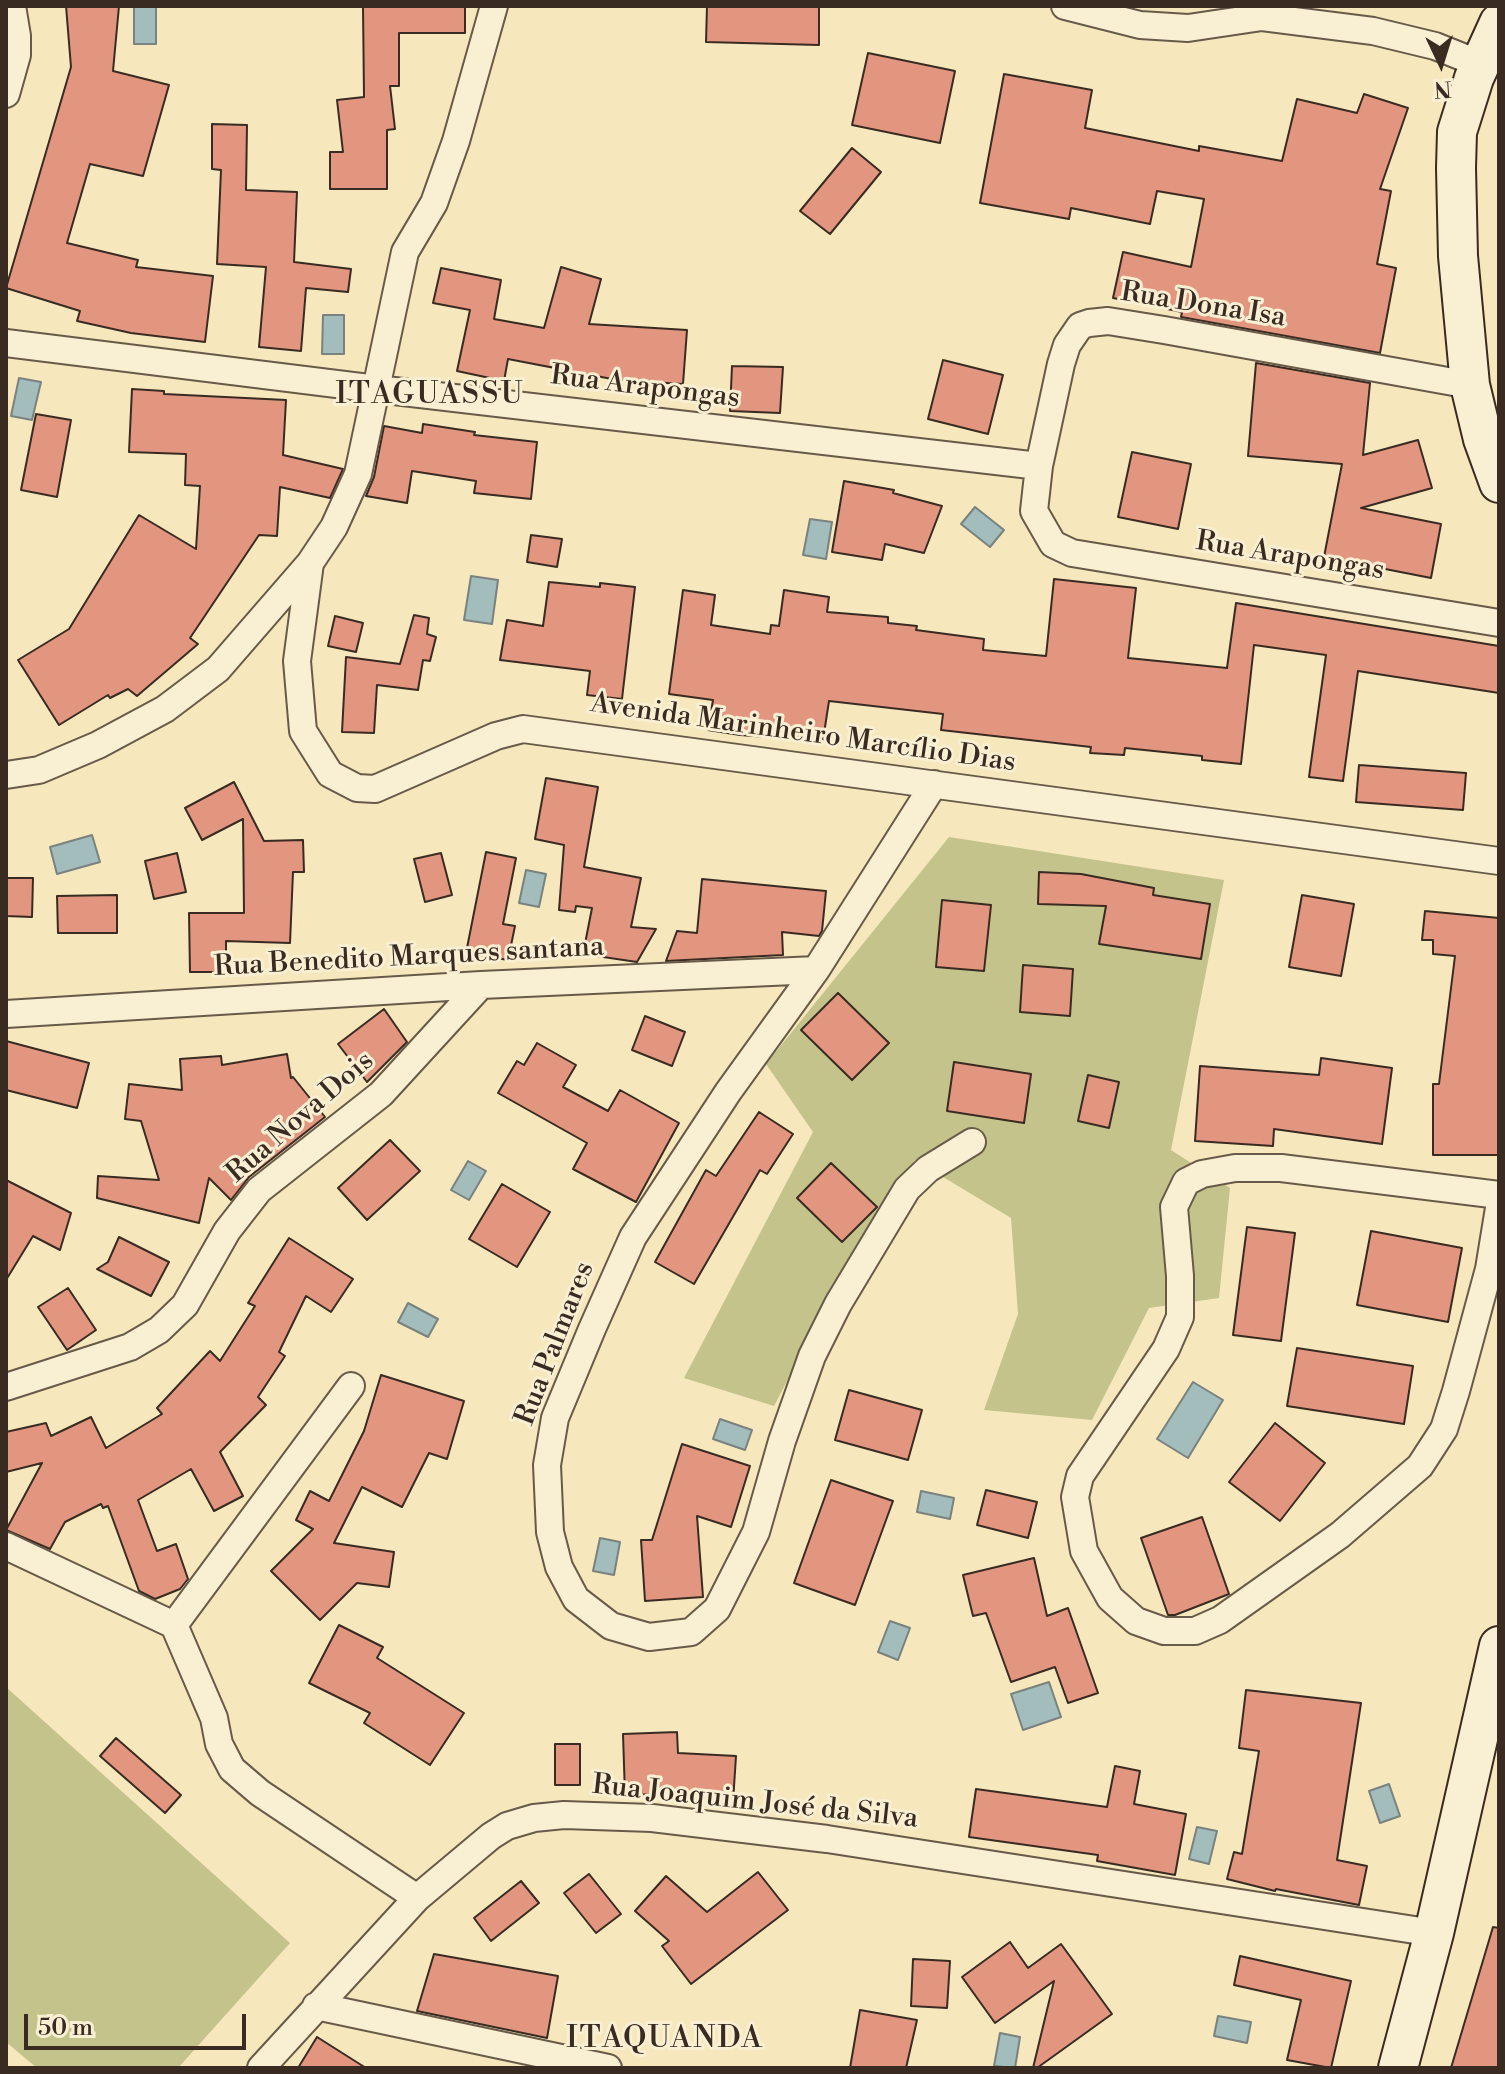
<!DOCTYPE html>
<meta charset="utf-8">
<style>
body{margin:0}
#map{position:relative;width:1505px;height:2074px;overflow:hidden;background:#f6e7bc;font-family:"Libre Bodoni",serif}
canvas{display:block}
.frame{position:absolute;inset:0;border:8px solid #392b21;pointer-events:none}
.north{position:absolute;left:1401px;top:24px;width:80px;height:80px;-webkit-text-stroke:6px #f9efd3;paint-order:stroke;rotate:176deg;font-size:22px;font-weight:700;line-height:32px;text-align:center;color:#392b21}
.north::after{content:'';display:block;margin:auto;width:28px;height:36px;background:#392b21;clip-path:polygon(50% 0,100% 100%,50% 72%,0 100%)}
.scale{position:absolute;left:24px;top:2014px;width:222px;height:36px;box-sizing:border-box;border:4px solid #392b21;border-top:0;padding-left:10px;font-size:24px;line-height:28px;white-space:nowrap;color:#392b21;-webkit-text-stroke:6px #f9efd3;paint-order:stroke}
</style>
<div id="map">
<canvas width="1505" height="2074"></canvas>
<div class="frame"></div>
<div class="north">N</div>
<div class="scale">50 m</div>
</div>
<script>
const context = document.querySelector('canvas').getContext('2d');
context.lineJoin = 'round';
function fill(path, color) { context.fillStyle = color; context.fill(path, 'evenodd'); }
const poly = rows => new Path2D(rows.map(r => 'M' + r).join(''));
function trace(path, color, width, dash) { context.strokeStyle = color; context.lineWidth = width; context.lineCap = dash ? 'butt' : 'round'; context.setLineDash(dash || []); context.stroke(path); }
function label(font, color, halo, rows, align = 'center') {
  context.font = font + ' "Libre Bodoni",serif'; context.lineWidth = 6; context.setLineDash([]); context.textBaseline = 'middle'; context.strokeStyle = halo; context.fillStyle = color; for (const [text, x, y, turn = 0] of rows) {
    context.save(); context.translate(x, y); context.rotate((+turn || 0) * Math.PI / 180); context.textAlign = isNaN(turn) ? turn : align; if (halo) context.strokeText(text, 0, 0); context.fillText(text, 0, 0); context.restore();
  }
}
const green = poly([
 [949,837,1224,880,1171,1150,1230,1188,1219,1298,1149,1308,1092,1420,984,1410,1018,1314,1011,1218,915,1160,855,1252,774,1406,684,1378,813,1132,766,1064],
 [6,1687,290,1943,178,2068,37,2068,6,2042]
]);
const water = poly([
 [134,6,156,6,156,44,134,44,134,6],
 [323,315,344,315,344,354,322,354,323,315],
 [19,378,41,382,32,420,11,416,19,378],
 [975,507,1004,530,990,547,961,524,975,507],
 [810,519,832,522,826,559,803,555,810,519],
 [471,576,498,580,492,624,464,620,471,576],
 [92,835,100,862,57,874,50,847,92,835],
 [526,870,546,874,539,907,519,903,526,870],
 [468,1161,486,1171,469,1200,451,1190,468,1161],
 [408,1303,438,1319,428,1337,398,1322,408,1303],
 [1193,1382,1223,1400,1188,1458,1157,1439,1193,1382],
 [720,1419,752,1430,745,1450,713,1439,720,1419],
 [921,1491,954,1498,950,1519,917,1512,921,1491],
 [600,1538,620,1542,614,1575,593,1571,600,1538],
 [890,1621,910,1628,898,1660,878,1652,890,1621],
 [1049,1682,1061,1717,1023,1730,1011,1694,1049,1682],
 [1389,1784,1400,1816,1380,1823,1369,1791,1389,1784],
 [1197,1827,1217,1831,1209,1864,1189,1859,1197,1827],
 [1218,2016,1251,2022,1247,2043,1214,2036,1218,2016],
 [1000,2033,1020,2037,1015,2068,994,2066,1000,2033]
]);
const building = poly([
 [66,6,119,6,113,71,169,85,143,176,90,164,67,243,138,260,136,267,213,276,205,342,131,333,77,321,80,311,6,288,71,67,66,6],
 [363,6,465,6,465,33,399,33,399,86,390,86,395,129,387,130,387,189,330,189,330,152,343,152,337,100,364,97,363,6],
 [707,6,819,6,819,45,706,42,707,6],
 [868,53,955,71,940,143,852,125,868,53],
 [1004,74,1092,90,1085,128,1199,151,1199,146,1282,161,1297,99,1357,113,1364,94,1408,108,1380,189,1391,191,1377,264,1396,268,1380,353,1181,317,1182,312,1113,298,1123,252,1191,267,1204,199,1157,191,1150,224,1071,208,1069,219,980,203,1004,74],
 [212,124,247,125,246,190,297,192,294,262,351,269,348,292,306,288,301,351,259,347,266,267,217,264,221,170,212,169,212,124],
 [852,148,881,172,830,234,800,211,852,148],
 [561,267,601,279,589,324,687,330,683,384,617,380,508,359,504,381,457,371,470,310,433,303,441,268,501,280,494,319,544,328,561,267],
 [943,360,1003,375,988,434,928,419,943,360],
 [1256,363,1370,383,1363,455,1418,440,1432,488,1361,508,1441,524,1431,578,1324,557,1342,464,1248,456,1256,363],
 [732,366,783,367,780,413,730,411,732,366],
 [132,389,164,391,164,394,286,400,283,455,343,469,330,498,280,487,277,536,259,535,190,638,198,644,137,696,128,689,110,698,108,695,59,725,18,660,69,629,139,515,196,549,200,486,185,485,186,454,129,452,132,389],
 [36,414,71,420,57,497,21,490,36,414],
 [423,424,475,432,474,435,537,442,531,499,474,493,476,481,412,471,407,503,366,496,374,477,384,426,422,433,423,424],
 [1132,452,1191,464,1178,529,1118,517,1132,452],
 [844,481,894,490,893,493,942,506,924,553,885,544,882,560,832,552,844,481],
 [531,535,562,539,557,567,527,562,531,535],
 [1054,579,1136,588,1128,658,1227,668,1236,603,1499,646,1499,693,1358,671,1343,781,1309,777,1326,655,1254,645,1241,764,1202,760,1202,756,1125,748,1124,755,1090,753,1091,747,941,730,943,714,829,701,823,740,793,736,793,739,740,735,708,730,713,700,669,694,683,590,715,595,711,625,770,634,771,625,779,626,784,590,829,597,827,612,888,617,888,623,917,626,916,630,984,639,983,650,1046,656,1054,579],
 [549,582,600,587,600,583,635,587,622,699,587,695,590,671,500,660,507,620,543,626,549,582],
 [414,615,429,618,427,634,436,637,430,661,423,660,418,690,377,685,374,733,342,732,346,657,400,664,414,615],
 [335,616,363,623,356,652,328,646,335,616],
 [1359,765,1466,773,1463,810,1356,802,1359,765],
 [546,778,598,787,584,867,641,878,631,927,656,929,637,962,583,954,592,908,576,906,575,912,559,910,564,845,535,839,546,778],
 [234,782,264,841,303,840,304,872,293,872,290,943,226,941,226,972,190,972,189,913,244,913,243,819,202,840,185,808,234,782],
 [486,852,516,858,503,924,515,926,508,960,466,953,486,852],
 [177,853,186,892,154,899,145,861,177,853],
 [441,853,452,895,425,902,414,859,441,853],
 [1039,872,1081,874,1154,888,1153,895,1210,904,1201,959,1099,944,1106,906,1038,904,1039,872],
 [6,878,33,878,32,917,6,916,6,878],
 [702,879,826,891,822,931,819,936,782,932,783,955,666,961,677,931,697,933,702,879],
 [117,895,117,933,58,933,57,896,117,895],
 [1302,895,1354,904,1341,976,1289,967,1302,895],
 [942,900,991,905,984,971,936,967,942,900],
 [1425,911,1499,918,1499,1155,1433,1155,1433,1084,1439,1084,1455,956,1433,954,1433,940,1422,940,1425,911],
 [1023,965,1073,969,1070,1016,1020,1012,1023,965],
 [838,993,889,1043,852,1080,801,1030,838,993],
 [384,1009,407,1042,367,1082,338,1044,384,1009],
 [645,1016,685,1032,672,1066,632,1050,645,1016],
 [6,1041,89,1063,77,1108,6,1090,6,1041],
 [537,1043,576,1065,563,1087,608,1111,620,1090,679,1123,636,1202,573,1169,587,1143,498,1093,517,1061,524,1065,537,1043],
 [287,1054,291,1078,293,1077,325,1117,249,1177,231,1200,209,1178,199,1223,97,1198,98,1176,159,1180,141,1121,125,1119,129,1084,182,1090,180,1059,221,1056,222,1065,287,1054],
 [1321,1058,1392,1068,1382,1144,1274,1129,1273,1146,1195,1141,1200,1066,1319,1075,1321,1058],
 [954,1062,1031,1074,1024,1123,947,1111,954,1062],
 [1088,1075,1119,1082,1109,1128,1078,1121,1088,1075],
 [759,1112,793,1134,767,1174,760,1170,694,1284,655,1262,706,1170,716,1176,759,1112],
 [390,1140,420,1171,367,1220,338,1188,390,1140],
 [831,1163,877,1207,842,1242,797,1198,831,1163],
 [6,1180,71,1213,60,1250,33,1236,6,1280,6,1180],
 [502,1184,550,1212,517,1267,469,1239,502,1184],
 [1247,1227,1295,1233,1281,1341,1233,1335,1247,1227],
 [1371,1231,1462,1248,1448,1322,1357,1305,1371,1231],
 [119,1237,169,1262,151,1296,97,1269,108,1262,119,1237],
 [289,1238,353,1279,331,1312,306,1296,279,1352,285,1356,258,1397,266,1405,220,1452,243,1496,214,1511,191,1469,138,1500,157,1551,176,1544,188,1579,180,1589,155,1599,139,1591,108,1506,103,1508,101,1504,65,1522,50,1549,6,1530,42,1463,6,1472,6,1432,46,1423,51,1436,91,1417,106,1448,162,1414,157,1408,210,1351,220,1361,255,1306,248,1303,289,1238],
 [68,1288,96,1330,67,1350,38,1307,68,1288],
 [1297,1348,1413,1366,1404,1424,1287,1406,1297,1348],
 [381,1375,464,1401,447,1459,429,1453,402,1507,362,1487,334,1543,394,1552,389,1587,357,1583,320,1620,271,1571,313,1529,296,1520,310,1491,329,1501,364,1431,381,1375],
 [849,1390,922,1410,908,1460,835,1440,849,1390],
 [1275,1423,1325,1463,1280,1521,1229,1482,1275,1423],
 [682,1444,750,1466,731,1527,697,1516,703,1597,645,1601,641,1540,652,1540,682,1444],
 [831,1480,893,1501,855,1605,794,1583,831,1480],
 [986,1490,1037,1502,1028,1538,977,1525,986,1490],
 [1202,1517,1229,1594,1175,1615,1168,1615,1141,1538,1202,1517],
 [1034,1558,1047,1616,1068,1608,1098,1693,1068,1703,1055,1667,1011,1682,986,1613,973,1616,963,1575,1034,1558],
 [339,1625,383,1647,377,1658,464,1713,430,1765,364,1723,370,1713,309,1683,339,1625],
 [1246,1690,1361,1703,1337,1860,1367,1866,1359,1905,1276,1889,1275,1891,1227,1879,1234,1852,1242,1854,1259,1751,1239,1748,1246,1690],
 [677,1732,678,1753,736,1756,733,1802,704,1800,704,1793,625,1795,623,1734,677,1732],
 [116,1738,181,1795,165,1813,100,1756,116,1738],
 [555,1744,580,1744,580,1785,555,1785,555,1744],
 [1115,1766,1140,1771,1134,1804,1186,1814,1175,1875,1097,1861,1098,1855,969,1837,976,1789,1107,1807,1115,1766],
 [758,1872,788,1910,691,1984,662,1946,669,1941,635,1911,666,1876,707,1912,758,1872],
 [589,1874,621,1914,596,1933,564,1893,589,1874],
 [521,1881,539,1903,491,1941,474,1918,521,1881],
 [1493,1927,1499,1928,1499,2068,1451,2068,1493,1927],
 [1010,1942,1028,1968,1061,1944,1112,2014,1037,2068,1033,2068,1054,1981,995,2023,962,1977,1010,1942],
 [434,1954,558,1976,547,2038,417,2011,434,1954],
 [1240,1956,1351,1981,1331,2068,1287,2060,1301,2000,1234,1985,1240,1956],
 [913,1959,950,1961,947,2008,911,2006,913,1959],
 [860,2010,917,2020,906,2068,850,2068,860,2010],
 [317,2037,366,2068,298,2068,317,2037]
]);
const minor = poly([
 [1065,6,1140,25,1188,28,1262,17,1373,31,1435,46,1480,64],
 [6,94,17,55,17,36,12,6],
 [6,343,377,389,1039,466],
 [1470,385,1164,330,1108,321,1089,323,1080,326,1067,345,1061,364,1039,466,1034,511,1053,544,1072,553,1499,623],
 [310,563,297,661,303,731,330,774,357,788,375,789,496,736,523,729,1499,861],
 [6,775,39,770,98,745,165,709,218,669,310,563,334,527,358,474,405,252,434,203,456,141,494,6],
 [934,784,816,970,728,1092,633,1237,592,1329,555,1418,547,1465,550,1532,559,1567,576,1599,611,1626,649,1637,691,1632,717,1609,756,1532,782,1441,812,1356,838,1304,907,1189,928,1169,972,1142],
 [6,1014,481,985,816,970],
 [1499,1195,1281,1168,1235,1168,1202,1174,1186,1182,1174,1207,1180,1276,1180,1317,1166,1349,1080,1476,1075,1497,1084,1551,1110,1598,1136,1621,1164,1631,1195,1631,1220,1620,1340,1535,1420,1466,1444,1429,1456,1391,1489,1269,1499,1208],
 [6,1387,130,1347,159,1330,185,1305,227,1231,259,1190,381,1094,481,985],
 [6,1546,174,1625,214,1718,219,1744,232,1769,260,1793,417,1898],
 [174,1625,351,1386],
 [316,2006,608,2068],
 [261,2068,417,1898,491,1836,507,1826,534,1818,564,1815,652,1818,827,1839,1434,1933]
]);
const secondary = poly([
 [1499,23,1474,78,1457,132,1456,168,1458,256,1470,385,1483,439,1499,483],
 [1398,2068,1434,1933,1499,1646]
]);
const streetNames = [
 ["Rua Dona Isa",1203,306,9],
 ["Rua Arapongas",645,388,7],
 ["Rua Arapongas",1290,557,9],
 ["Avenida Marinheiro Marcílio Dias",803,734,8],
 ["Rua Benedito Marques santana",409,958,-3],
 ["Rua Nova Dois",301,1118,-41],
 ["Rua Palmares",556,1344,-69],
 ["Rua Joaquim José da Silva",755,1803,6]
];
const neighbourhoodNames = [
 ["ITAGUASSU",430,396],
 ["ITAQUANDA",665,2040]
];
fill(green, '#c4c38b');
fill(water, '#a3bcbc');
trace(water, '#79827e', 2);
fill(building, '#e29680');
trace(building, '#392b21', 2);
trace(minor, '#685a48', 30);
trace(secondary, '#392b21', 42);
trace(minor, '#f9efd3', 26);
trace(secondary, '#f9efd3', 38);
label('28px', '#392b21', '#f9efd3', streetNames);
context.letterSpacing = '2px';
label('30px', '#392b21', '#f9efd3', neighbourhoodNames);
context.letterSpacing = '0px';
</script>
